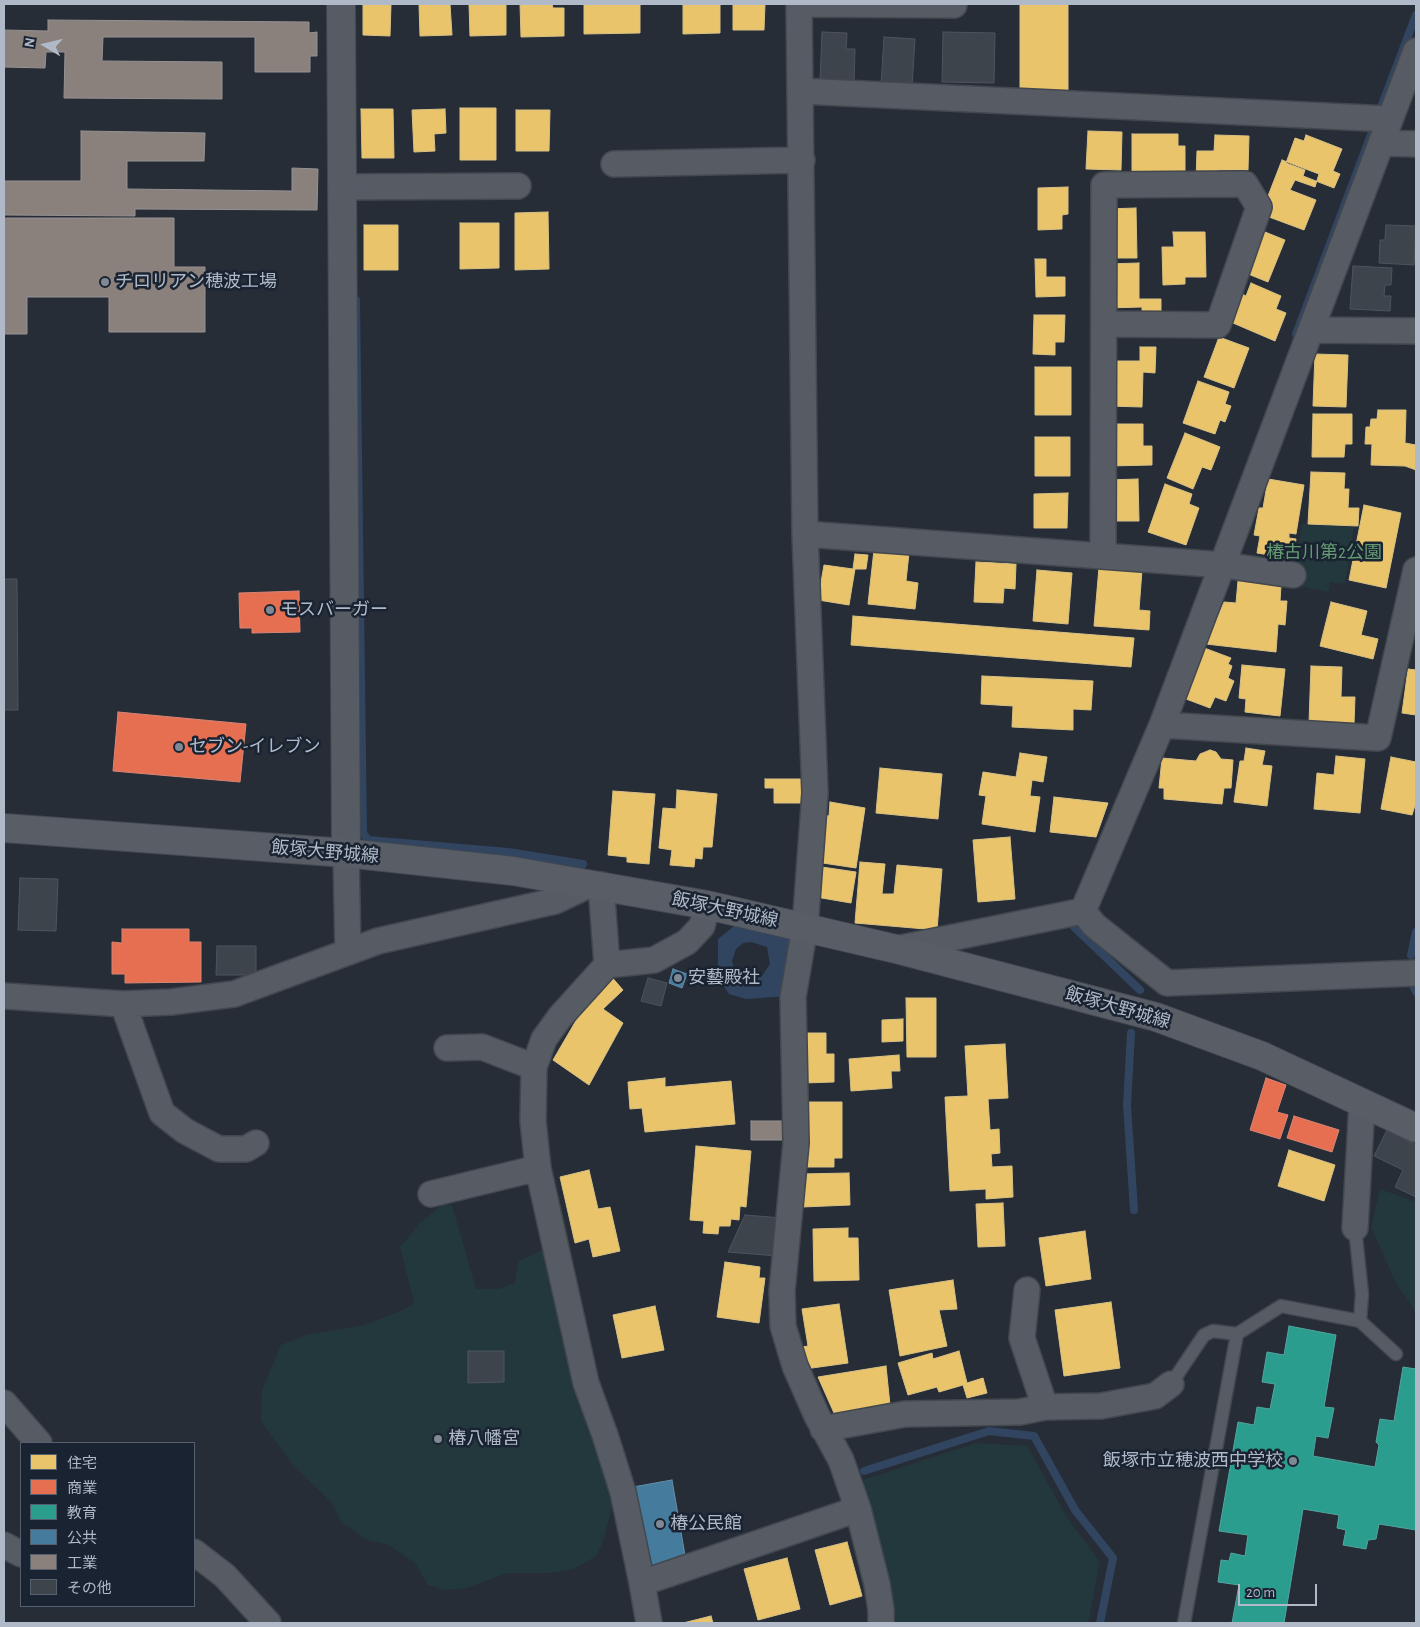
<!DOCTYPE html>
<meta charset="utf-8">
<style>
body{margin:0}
#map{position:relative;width:1420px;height:1627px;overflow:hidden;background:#262d36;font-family:"Alegreya Sans","Noto Sans JP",sans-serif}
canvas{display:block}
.frame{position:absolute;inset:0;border:5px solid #afb9c8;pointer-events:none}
.legend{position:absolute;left:20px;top:1442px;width:175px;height:165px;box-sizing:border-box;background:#1a2331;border:1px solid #565f6d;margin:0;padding:6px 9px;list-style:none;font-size:15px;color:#afb9c8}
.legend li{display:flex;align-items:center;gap:10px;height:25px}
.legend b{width:25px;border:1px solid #565f6d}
.north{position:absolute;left:20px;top:20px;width:50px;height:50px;-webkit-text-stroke:4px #1a2331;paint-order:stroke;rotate:279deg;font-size:14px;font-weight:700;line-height:20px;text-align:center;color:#afb9c8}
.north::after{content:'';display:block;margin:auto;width:18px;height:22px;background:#afb9c8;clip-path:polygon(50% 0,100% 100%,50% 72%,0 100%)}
.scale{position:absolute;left:1238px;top:1584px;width:79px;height:22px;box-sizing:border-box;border:2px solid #afb9c8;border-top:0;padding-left:6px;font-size:15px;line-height:18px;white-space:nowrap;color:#afb9c8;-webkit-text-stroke:4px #1a2331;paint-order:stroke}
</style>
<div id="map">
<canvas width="1420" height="1627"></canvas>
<div class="frame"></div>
<ul class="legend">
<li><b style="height:14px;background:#e9c46a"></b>住宅</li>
<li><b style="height:14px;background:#e76f51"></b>商業</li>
<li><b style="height:14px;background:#2a9d8f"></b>教育</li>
<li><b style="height:14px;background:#457b9d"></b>公共</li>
<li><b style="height:14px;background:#8a817c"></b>工業</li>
<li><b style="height:14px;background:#3e444c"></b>その他</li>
</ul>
<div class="north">N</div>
<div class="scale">20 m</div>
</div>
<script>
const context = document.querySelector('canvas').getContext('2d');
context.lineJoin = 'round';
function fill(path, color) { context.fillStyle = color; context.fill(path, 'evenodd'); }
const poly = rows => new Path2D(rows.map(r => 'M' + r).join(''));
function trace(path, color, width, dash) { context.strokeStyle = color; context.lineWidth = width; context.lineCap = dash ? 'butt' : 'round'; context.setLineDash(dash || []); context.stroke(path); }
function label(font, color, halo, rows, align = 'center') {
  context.font = font + ' "Alegreya Sans","Noto Sans JP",sans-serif'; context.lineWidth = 5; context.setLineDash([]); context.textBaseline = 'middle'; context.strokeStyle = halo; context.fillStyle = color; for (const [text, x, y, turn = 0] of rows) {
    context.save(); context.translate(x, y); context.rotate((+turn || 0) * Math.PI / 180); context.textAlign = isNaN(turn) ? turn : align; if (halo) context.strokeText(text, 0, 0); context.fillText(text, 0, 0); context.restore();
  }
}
const green = poly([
 [1302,524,1354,527,1345,584,1330,582,1328,592,1291,584],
 [1380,1189,1416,1202,1416,1312,1396,1283,1371,1227],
 [442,1205,452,1205,476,1289,498,1289,515,1283,518,1262,544,1249,617,1489,602,1545,596,1556,574,1569,549,1573,507,1573,467,1588,445,1590,428,1585,415,1563,389,1545,368,1540,341,1522,332,1503,292,1464,261,1421,262,1390,281,1345,306,1335,364,1325,401,1311,414,1303,400,1247,420,1223],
 [976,1443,1027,1446,1068,1519,1100,1562,1088,1623,887,1623,889,1594,863,1480]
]);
const water = poly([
 [734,926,790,938,787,996,746,999,729,994,718,977,718,939],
 [751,942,767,947,770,964,762,976,749,979,741,977,735,972,732,961,736,949,743,943]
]);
const homes = poly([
 [363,4,391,4,390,36,363,35,363,4],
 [419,4,450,4,452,35,420,36,419,4],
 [469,4,506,4,506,35,470,36,469,4],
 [520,4,552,4,553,8,564,8,564,36,521,37,520,4],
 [584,4,640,4,640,33,584,34,584,4],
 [683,4,720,4,720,33,683,34,683,4],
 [733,4,765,4,764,30,733,30,733,4],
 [1020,4,1068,4,1068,92,1020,92,1020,4],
 [460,108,496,108,496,160,460,160,460,108],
 [361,109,393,109,394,158,362,158,361,109],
 [445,109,446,133,434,134,435,151,414,152,412,110,445,109],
 [516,110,550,110,549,151,516,151,516,110],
 [1088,131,1122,132,1121,170,1086,169,1088,131],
 [1132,134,1178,134,1178,146,1185,146,1185,183,1132,182,1132,134],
 [1215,135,1249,136,1248,170,1218,170,1218,180,1196,180,1197,151,1214,151,1215,135],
 [1306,135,1342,149,1333,171,1340,174,1334,188,1303,176,1305,170,1286,163,1295,138,1304,141,1306,135],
 [1282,160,1319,174,1315,187,1295,180,1290,190,1316,200,1304,230,1261,214,1282,160],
 [1068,187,1068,214,1062,215,1062,229,1038,230,1038,188,1068,187],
 [1136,208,1137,258,1107,258,1106,209,1136,208],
 [548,212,549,269,515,270,515,213,548,212],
 [460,223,499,223,499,268,460,269,460,223],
 [364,225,398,225,398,270,364,270,364,225],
 [1255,228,1285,240,1268,282,1243,272,1255,228],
 [1173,232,1205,232,1206,277,1185,277,1185,284,1163,285,1162,247,1174,247,1173,232],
 [1035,259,1046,259,1046,277,1065,277,1065,296,1036,297,1035,259],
 [1139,263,1139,299,1161,299,1161,320,1142,321,1142,307,1108,308,1107,264,1139,263],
 [1251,283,1281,296,1276,309,1286,313,1275,341,1226,320,1238,292,1246,296,1251,283],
 [1034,315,1065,315,1064,342,1055,342,1055,355,1033,354,1034,315],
 [1219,337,1249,348,1234,388,1204,377,1219,337],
 [1140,347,1156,347,1155,373,1143,372,1142,407,1109,406,1110,361,1140,361,1140,347],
 [1315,354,1348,355,1346,407,1313,406,1315,354],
 [1035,367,1071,367,1071,415,1035,415,1035,367],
 [1198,381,1229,392,1225,404,1231,406,1225,422,1220,420,1215,434,1183,423,1198,381],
 [1378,410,1406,410,1405,443,1416,445,1416,470,1405,466,1371,465,1372,444,1365,444,1366,427,1370,427,1371,419,1377,419,1378,410],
 [1313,414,1352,414,1352,444,1345,444,1344,457,1312,457,1313,414],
 [1110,424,1143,424,1143,446,1152,446,1152,465,1110,466,1110,424],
 [1185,433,1220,447,1211,470,1202,467,1193,489,1167,478,1185,433],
 [1035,437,1070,437,1070,476,1035,476,1035,437],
 [1311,472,1345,473,1344,489,1349,489,1348,508,1359,508,1358,526,1308,524,1311,472],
 [1138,479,1139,521,1107,521,1107,480,1138,479],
 [1268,479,1304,485,1296,534,1289,533,1289,538,1296,539,1293,559,1257,553,1260,536,1254,535,1259,508,1263,508,1268,479],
 [1165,484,1192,494,1189,504,1199,508,1186,545,1148,532,1165,484],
 [1068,493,1067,528,1034,528,1034,494,1068,493],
 [1364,505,1401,513,1386,588,1349,580,1364,505],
 [874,550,909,553,906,581,918,583,915,609,868,604,874,550],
 [855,554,868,555,866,569,855,569,849,605,818,600,824,565,853,569,855,554],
 [976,562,1016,564,1015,589,1004,588,1003,603,974,602,976,562],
 [1099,567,1142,570,1139,610,1150,611,1149,630,1094,626,1099,567],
 [1037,570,1072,573,1068,624,1033,621,1037,570],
 [1238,581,1281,586,1280,601,1287,601,1285,625,1278,624,1276,652,1206,644,1224,602,1236,603,1238,581],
 [1331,602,1367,611,1361,635,1378,639,1373,659,1320,646,1331,602],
 [853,616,1134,638,1131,667,851,645,853,616],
 [1199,646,1231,658,1228,664,1232,666,1228,678,1234,681,1226,701,1215,697,1210,708,1186,699,1191,686,1185,683,1199,646],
 [1242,665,1285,669,1280,716,1245,712,1246,699,1239,698,1242,665],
 [1311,666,1342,667,1341,697,1355,697,1354,724,1309,723,1311,666],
 [1408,669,1416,670,1416,715,1402,713,1408,669],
 [982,676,1093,681,1091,710,1073,709,1073,730,1012,727,1013,706,981,704,982,676],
 [1246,748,1265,751,1262,765,1272,766,1267,806,1234,802,1240,761,1244,761,1246,748],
 [1210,750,1216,752,1221,759,1233,760,1231,788,1224,788,1222,804,1164,799,1164,788,1159,788,1162,758,1196,761,1200,754,1210,750],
 [1020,753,1047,757,1043,782,1032,780,1030,796,1040,797,1035,832,982,824,986,796,979,795,983,772,1016,777,1020,753],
 [1336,756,1365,759,1360,813,1314,809,1317,773,1334,775,1336,756],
 [1391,757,1416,762,1416,802,1412,815,1381,809,1391,757],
 [880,768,942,774,938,819,876,813,880,768],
 [765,779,802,779,802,803,774,803,774,788,765,788,765,779],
 [677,790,717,794,712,847,703,847,702,859,695,858,694,867,670,865,672,850,659,848,663,808,676,809,677,790],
 [613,791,655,794,649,864,627,862,627,857,608,855,613,791],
 [1054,797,1108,803,1096,837,1050,832,1054,797],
 [830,802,865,808,856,868,816,862,823,815,829,816,830,802],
 [1010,837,1015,899,978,902,973,840,1010,837],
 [860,862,885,864,882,894,894,894,897,865,942,869,937,930,855,923,860,862],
 [815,866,856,872,851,903,810,896,815,866],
 [610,975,623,990,603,1009,623,1023,589,1085,553,1060,588,1000,610,975],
 [906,998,936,998,936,1057,907,1057,906,998],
 [903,1019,903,1041,882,1042,882,1020,903,1019],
 [803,1033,826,1033,826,1054,834,1054,834,1082,804,1083,803,1033],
 [1005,1044,1008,1098,988,1099,990,1130,999,1129,1000,1153,991,1154,992,1167,1012,1166,1013,1197,986,1199,986,1189,950,1191,945,1097,968,1096,965,1046,1005,1044],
 [899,1055,900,1071,891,1071,892,1088,851,1091,849,1059,899,1055],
 [665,1078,665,1087,731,1081,735,1124,645,1132,642,1108,630,1109,628,1082,665,1078],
 [805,1102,842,1102,842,1158,834,1158,834,1167,806,1167,805,1102],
 [696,1146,751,1151,746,1207,740,1206,739,1220,731,1219,730,1226,719,1226,718,1234,703,1233,704,1221,690,1220,696,1146],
 [1289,1150,1335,1165,1324,1201,1278,1186,1289,1150],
 [589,1170,598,1209,610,1207,620,1251,593,1257,589,1239,575,1243,560,1177,589,1170],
 [849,1173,850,1205,802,1207,800,1174,849,1173],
 [1003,1203,1005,1246,978,1247,976,1204,1003,1203],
 [848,1228,848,1238,858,1238,859,1280,814,1281,813,1229,848,1228],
 [1085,1231,1091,1279,1046,1286,1039,1238,1085,1231],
 [725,1262,760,1267,759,1278,765,1278,759,1323,717,1317,725,1262],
 [953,1280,957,1309,939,1310,947,1346,900,1356,889,1290,953,1280],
 [1111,1302,1120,1368,1064,1376,1055,1310,1111,1302],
 [839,1304,848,1363,805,1369,802,1347,808,1346,802,1309,839,1304],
 [655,1306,664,1350,622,1358,613,1315,655,1306],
 [959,1351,967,1383,983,1378,987,1393,967,1398,963,1385,939,1392,937,1387,908,1395,898,1363,932,1353,933,1359,959,1351],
 [886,1366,890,1405,834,1413,818,1377,886,1366],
 [847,1542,862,1596,830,1605,815,1550,847,1542],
 [787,1558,800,1609,758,1620,744,1569,787,1558],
 [711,1616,713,1623,683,1623,711,1616]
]);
const shops = poly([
 [299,591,300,632,252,633,252,628,240,628,239,593,299,591],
 [118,712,246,724,240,782,113,771,118,712],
 [122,929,189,929,189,942,201,942,201,982,125,983,125,974,112,974,112,942,122,943,122,929],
 [1266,1078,1286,1085,1277,1112,1288,1115,1280,1139,1250,1130,1266,1078],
 [1294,1116,1339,1130,1332,1152,1287,1138,1294,1116]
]);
const schools = poly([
 [1289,1326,1336,1335,1324,1407,1334,1408,1328,1438,1316,1436,1313,1456,1375,1467,1379,1445,1376,1442,1380,1419,1394,1421,1403,1367,1416,1369,1416,1530,1379,1524,1376,1539,1368,1540,1366,1549,1343,1545,1346,1530,1337,1528,1339,1515,1303,1509,1284,1623,1232,1623,1239,1585,1218,1582,1221,1560,1229,1561,1231,1553,1245,1556,1248,1535,1219,1531,1238,1422,1254,1425,1257,1407,1270,1409,1275,1384,1262,1382,1267,1352,1284,1355,1289,1326]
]);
const public = poly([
 [673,969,687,974,682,988,669,983,673,969],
 [672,1480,686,1561,647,1568,633,1487,672,1480]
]);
const industry = poly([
 [48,20,309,22,309,33,317,32,317,56,310,56,310,72,255,72,255,37,103,37,102,61,222,62,222,99,64,98,65,52,46,52,45,68,4,67,4,30,48,31,48,20],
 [81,131,205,133,204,161,127,161,127,189,292,191,292,168,318,169,317,210,135,209,135,216,4,215,4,181,81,181,81,131],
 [4,218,174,218,174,267,205,267,205,332,109,332,109,297,27,297,27,334,4,334,4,218],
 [751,1121,786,1121,786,1140,751,1140,751,1121]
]);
const stream = poly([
 [1380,110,1416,15],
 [356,300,363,833,368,840,508,852,583,864],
 [1296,334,1372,132],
 [1071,924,1140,990],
 [1411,955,1416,932],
 [1412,983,1416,992],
 [1131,1033,1127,1105,1134,1210],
 [864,1471,989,1431,1034,1436,1075,1510,1113,1558,1100,1623]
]);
const building = poly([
 [822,32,847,33,846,49,855,49,854,83,820,82,822,32],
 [943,32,995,33,994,83,942,82,943,32],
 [884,37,915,39,912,86,881,85,884,37],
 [1386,225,1416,226,1414,265,1379,263,1380,240,1385,240,1386,225],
 [1353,266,1392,268,1391,285,1385,285,1384,296,1391,296,1390,311,1350,309,1353,266],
 [4,579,17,579,18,710,4,710,4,579],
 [20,878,58,879,56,931,18,930,20,878],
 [217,946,256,946,256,975,216,975,217,946],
 [648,978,667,983,661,1006,641,1001,648,978],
 [1387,1130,1416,1145,1416,1197,1395,1187,1403,1170,1374,1156,1387,1130],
 [745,1215,782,1218,777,1256,728,1252,745,1215],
 [468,1351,504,1351,504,1382,468,1383,468,1351]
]);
const service = poly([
 [1360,1321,1396,1354],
 [1171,1384,1204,1335,1213,1331,1237,1334,1281,1306,1360,1321,1362,1294,1355,1228],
 [1184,1623,1237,1334]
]);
const minor = poly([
 [799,4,954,5],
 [801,91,1389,119],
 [1381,143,1416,144],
 [614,164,802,160],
 [341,187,518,186],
 [1312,330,1416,331],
 [805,534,1223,565,1293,575],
 [1103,555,1104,185,1245,184,1259,207,1218,325,1104,324],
 [1162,725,1378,738,1416,570],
 [346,853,348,952],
 [601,885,607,965,560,1017,544,1039,534,1067,533,1121,538,1168,586,1383,605,1435,623,1492,642,1583],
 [1083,911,1162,725,1416,51],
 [1083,911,1094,925,1167,983,1416,973],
 [896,949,1083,911],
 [607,965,654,960,687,942,702,926,707,905],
 [4,996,123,1004,171,1002,234,994,378,941,555,901,591,884],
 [123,1004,162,1113,185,1131,219,1149,246,1149,256,1143],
 [447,1048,482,1047,534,1067],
 [431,1194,538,1168],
 [1355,1228,1362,1103],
 [1027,1290,1022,1338,1045,1407],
 [4,1403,39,1443],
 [823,1429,905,1414,1020,1412,1045,1407,1101,1406,1155,1396,1171,1384],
 [858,1509,877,1584,881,1610,881,1623],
 [4,1545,21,1554],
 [194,1552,225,1576,268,1623],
 [649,1623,642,1583,858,1509,841,1460,817,1416,795,1366,783,1326,782,1291,796,1143,793,997,805,927,815,793,805,534,799,4]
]);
const tertiary = poly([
 [341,4,346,853]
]);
const primary = poly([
 [4,828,346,853,513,871,707,905,896,949,1156,1017,1262,1056,1416,1128]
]);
const markers = [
 [105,282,5,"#7f8895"],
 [270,610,5,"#7f8895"],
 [179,747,5,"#7f8895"],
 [678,978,5,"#7f8895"],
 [438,1439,5,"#7f8895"],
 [1293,1461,5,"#7f8895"],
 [660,1524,5,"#7f8895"]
];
const poiNames = [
 ["チロリアン穂波工場",115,282],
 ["モスバーガー",280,610],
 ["セブン-イレブン",189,747],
 ["安藝殿社",688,978],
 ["椿八幡宮",448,1439],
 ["飯塚市立穂波西中学校",1283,1461,"right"],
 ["椿公民館",670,1524]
];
const parkNames = [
 ["椿古川第2公園",1324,553]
];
const streetNames = [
 ["飯塚大野城線",325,852,5],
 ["飯塚大野城線",725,910,12],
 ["飯塚大野城線",1118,1008,16]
];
fill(green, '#23383c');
fill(water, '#314561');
fill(homes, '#e9c46a');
trace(homes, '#d8c186', 1);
fill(shops, '#e76f51');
trace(shops, '#d68575', 1);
fill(schools, '#2a9d8f');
trace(schools, '#52a5a0', 1);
fill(public, '#457b9d');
trace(public, '#658eaa', 1);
fill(industry, '#8a817c');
trace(industry, '#959293', 1);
trace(stream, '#314561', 8);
fill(building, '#3e444c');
trace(building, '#4e545e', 1);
trace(service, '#43474e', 15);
trace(minor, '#43474e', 28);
trace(tertiary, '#43474e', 30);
trace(primary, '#434952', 30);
trace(service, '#565b64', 12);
trace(minor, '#565b64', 25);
trace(tertiary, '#565b64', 28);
trace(primary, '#595e66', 28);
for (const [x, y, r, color] of markers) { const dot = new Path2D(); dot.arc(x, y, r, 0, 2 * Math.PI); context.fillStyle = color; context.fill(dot); trace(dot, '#1a2331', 2); }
label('18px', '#afb9c8', '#1a2331', poiNames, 'left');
label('18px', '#649b71', '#1a2331', parkNames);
label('18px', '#afb9c8', '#1a2331', streetNames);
</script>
